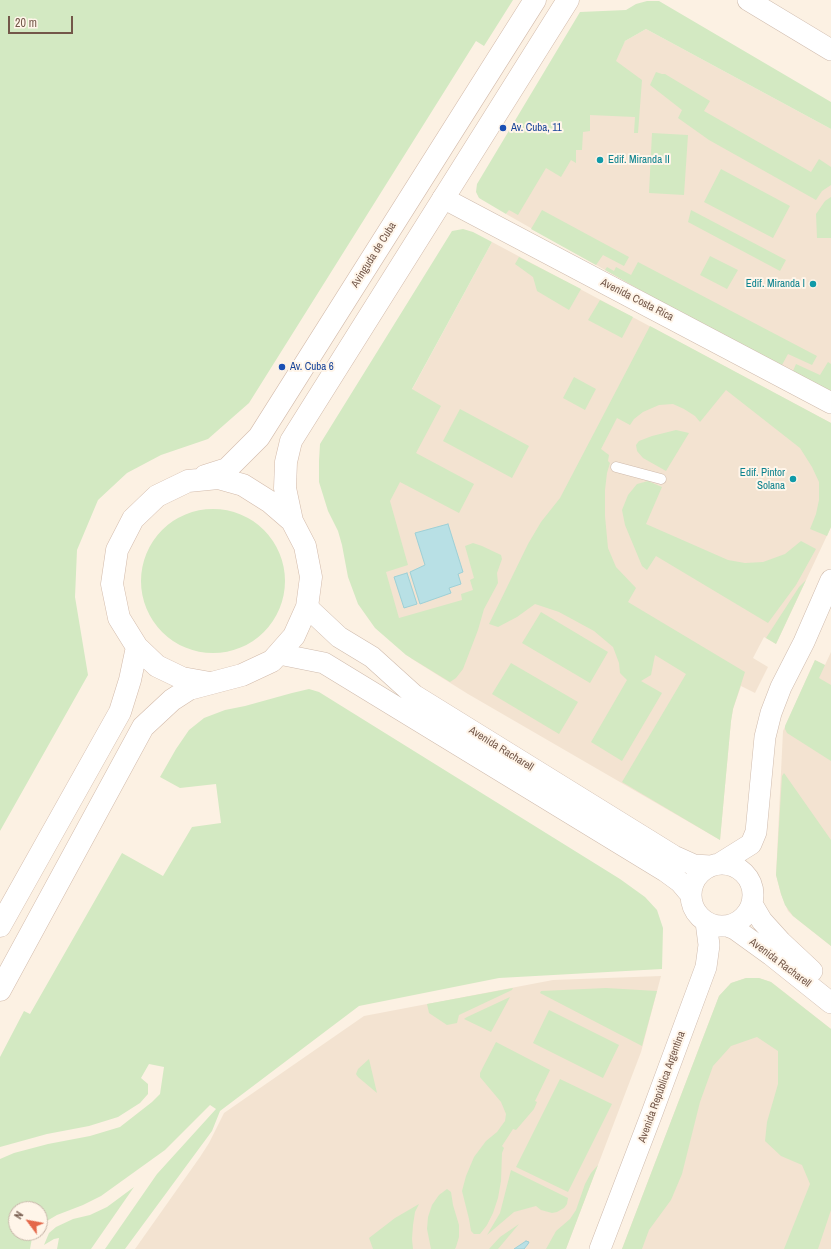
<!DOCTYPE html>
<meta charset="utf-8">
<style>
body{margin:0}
#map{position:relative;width:831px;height:1249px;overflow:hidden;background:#fcf1e3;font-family:"Archivo Narrow",sans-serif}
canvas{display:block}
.north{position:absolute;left:8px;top:1201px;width:40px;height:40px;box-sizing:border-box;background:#fff5e9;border:1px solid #c7b6a9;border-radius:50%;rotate:302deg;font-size:11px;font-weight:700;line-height:16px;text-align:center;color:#735749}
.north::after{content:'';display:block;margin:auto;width:14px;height:18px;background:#e46749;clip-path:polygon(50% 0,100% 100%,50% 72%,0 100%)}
.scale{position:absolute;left:8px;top:16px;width:65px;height:18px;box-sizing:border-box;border:2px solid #735749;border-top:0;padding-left:5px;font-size:12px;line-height:14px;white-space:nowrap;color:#735749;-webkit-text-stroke:3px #fff5e9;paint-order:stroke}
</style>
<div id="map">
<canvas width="831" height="1249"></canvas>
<div class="north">N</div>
<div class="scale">20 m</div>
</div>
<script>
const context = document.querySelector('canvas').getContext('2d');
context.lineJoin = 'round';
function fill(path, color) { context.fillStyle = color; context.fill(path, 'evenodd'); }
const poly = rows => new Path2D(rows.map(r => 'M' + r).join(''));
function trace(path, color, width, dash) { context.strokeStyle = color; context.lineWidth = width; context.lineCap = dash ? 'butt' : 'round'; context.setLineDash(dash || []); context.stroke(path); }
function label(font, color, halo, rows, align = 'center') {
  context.font = font + ' "Archivo Narrow",sans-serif'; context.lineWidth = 4; context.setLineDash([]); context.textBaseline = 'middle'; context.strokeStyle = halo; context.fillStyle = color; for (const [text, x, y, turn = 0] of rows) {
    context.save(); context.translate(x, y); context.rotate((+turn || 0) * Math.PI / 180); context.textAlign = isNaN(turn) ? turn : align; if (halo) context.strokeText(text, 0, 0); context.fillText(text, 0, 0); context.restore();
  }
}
const residential = poly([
 [646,29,831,129,831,392,674,309,506,214,580,96,625,41],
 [492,242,831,423,831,527,776,644,764,637,753,658,768,667,755,693,741,686,733,709,731,721,720,840,468,694,412,659,393,643,365,476],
 [831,652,831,946,793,916,788,911,781,894,776,875,783,731,815,660,825,665],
 [661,976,641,1052,566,1249,135,1249,200,1157,209,1143,224,1113,364,1016,553,980],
 [746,978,759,978,771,982,831,1029,831,1249,622,1249,719,996,731,983]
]);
const green = poly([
 [0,0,513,0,484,46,476,41,249,403,208,439,161,455,127,473,98,500,77,550,75,597,88,675,0,831],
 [647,1,659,1,831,102,831,129,646,29,625,41,616,61,642,80,638,133,634,133,635,117,590,115,590,131,583,132,582,150,576,150,576,163,571,160,561,177,546,168,518,215,509,210,506,214,479,198,476,192,477,184,580,12,626,10,636,4],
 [656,72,662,74,665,74,710,101,704,111,811,172,819,159,831,167,831,185,822,191,816,200,709,140,678,118,682,110,650,85],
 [652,133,688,135,684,195,649,193],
 [721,169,790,206,773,238,704,202],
 [831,197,831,238,817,238,816,214,825,201],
 [542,210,629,257,624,266,603,255,596,265,531,229],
 [691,210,786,260,780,271,688,222],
 [463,229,473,232,492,242,412,389,441,406,416,453,474,484,459,513,400,482,390,501,408,565,386,572,399,618,462,600,461,594,473,590,470,580,474,578,465,546,473,543,482,546,501,555,502,559,497,573,498,583,484,609,478,630,463,669,456,678,450,682,406,655,375,628,358,604,348,577,342,545,338,531,328,511,319,482,319,461,320,444,452,231],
 [710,256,738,270,727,289,700,275],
 [519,257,581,289,569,310,537,291,533,277,515,264],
 [638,262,817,356,812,365,788,354,782,365,674,309,605,270,607,267,614,271,616,267,631,275],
 [600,300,633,317,622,338,588,320],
 [650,326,831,423,831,527,827,536,810,529,816,514,819,500,819,482,812,467,800,448,726,390,700,422,695,416,684,409,673,404,659,405,643,412,634,419,630,425,617,418,601,449,609,455,608,461,610,463,607,473,605,490,605,516,608,548,616,567,636,588,628,602,745,672,733,709,731,721,720,840,622,782,686,674,655,655,651,675,641,681,662,693,622,761,591,742,627,680,620,673,619,663,613,647,594,631,559,612,535,604,517,617,498,627,489,624,528,544,541,522,560,498],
 [828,362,831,364,831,392,793,371,796,364,820,375],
 [574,377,596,389,585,410,563,398],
 [460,409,529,446,512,478,443,441],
 [676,430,689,433,666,471,643,458,637,451,636,445,639,441,652,436],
 [648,481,662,487,646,524,728,560,745,563,763,562,785,554,801,541,816,549,796,585,768,623,656,556,647,570,642,566,625,525,622,510,628,495,637,484],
 '141 581a72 72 0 1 1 144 0a72 72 0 1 1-144 0Z',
 [806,580,776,644,766,638,799,587],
 [541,612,608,652,590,683,522,643],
 [815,660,825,665,819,678,831,685,831,761,787,733,785,729,785,726],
 [511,663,578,702,559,734,492,694],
 [309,689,319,692,620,879,645,897,657,910,663,928,662,969,499,978,359,1006,220,1111,212,1131,125,1249,105,1249,157,1174,216,1109,210,1105,165,1150,101,1196,83,1205,57,1215,40,1225,40,1209,16,1209,16,1233,35,1233,32,1238,30,1249,0,1249,0,1159,14,1153,48,1144,90,1136,120,1127,152,1102,160,1094,164,1067,149,1064,141,1078,148,1084,148,1094,140,1103,118,1117,89,1126,47,1134,0,1147,0,1057,24,1011,30,1014,122,853,163,876,192,827,221,823,216,784,180,788,160,777,176,749,189,730,204,718,225,710,245,706,292,693],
 [784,773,831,840,831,946,793,916,785,905,781,894,776,875,782,776],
 [746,978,759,978,771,982,831,1029,831,1210,818,1249,784,1249,810,1184,802,1165,781,1156,765,1141,767,1122,778,1084,778,1051,757,1037,731,1046,713,1066,700,1102,682,1174,671,1200,649,1230,642,1249,622,1249,719,996,731,983],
 [513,988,512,990,459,1015,457,1023,447,1025,429,1013,427,1004],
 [606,988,657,991,642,1046,540,993,541,991],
 [510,997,491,1032,464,1019,467,1017],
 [549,1010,619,1045,603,1078,533,1043],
 [496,1042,550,1070,535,1101,537,1102,534,1109,516,1130,513,1129,502,1146,504,1148,502,1153,501,1181,498,1198,493,1213,487,1225,480,1234,474,1234,471,1231,469,1219,462,1191,466,1176,474,1157,486,1141,497,1132,505,1121,506,1114,501,1102,480,1077,480,1073],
 [369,1059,377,1093,358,1077,356,1074,358,1069],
 [560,1079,612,1104,568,1192,516,1167],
 [598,1165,566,1249,546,1249,556,1231,570,1219,576,1210,585,1184,591,1173],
 [511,1170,568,1198,567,1204,564,1208,557,1212,552,1213,541,1210,536,1206,514,1212,487,1235,500,1213],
 [134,1187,91,1249,57,1249,59,1238,54,1239,44,1245,49,1233,56,1227,73,1219,90,1215,107,1207],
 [447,1189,451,1192,453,1205,459,1225,459,1237,456,1247,455,1249,431,1249,427,1229,428,1217,432,1205,439,1195],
 [419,1204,415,1212,413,1225,412,1239,413,1249,373,1249,369,1238,395,1218],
 [519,1224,498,1249,489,1249,500,1237]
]);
const water = poly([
 [448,524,463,572,458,574,461,584,449,588,451,593,420,604,410,572,425,565,415,533,448,524],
 [407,573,417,604,404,608,394,577,407,573],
 [526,1241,529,1242,528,1244,524,1249,514,1249,526,1241]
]);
const service = poly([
 [616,467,661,479]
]);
const minor = poly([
 [748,0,831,50],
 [443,198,831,403],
 [307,607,339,637,372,657,414,695,674,856,694,865,710,866],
 [279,654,324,663,665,871,680,882,691,895],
 [719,864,751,844,756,832,765,737,771,713,781,687,804,642,831,580],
 '691 895a31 31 0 1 1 62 0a31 31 0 1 1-62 0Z',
 [752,904,762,921,781,942,812,971],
 [727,926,735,929,771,955,831,1003],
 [600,1249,652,1113,706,967,709,945,706,922]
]);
const secondary = poly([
 [205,476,227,469,259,437,535,0],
 [292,521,285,488,286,462,291,441,568,0],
 [0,926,120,712,130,680,137,647],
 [0,990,143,727,172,700,189,689,242,675,272,661,294,636,307,607,311,577,305,546,292,521,270,502,243,485,218,478,188,481,157,496,133,519,117,550,112,584,119,618,137,647,157,666,182,678,210,683]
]);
const markers = [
 [503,128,4,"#1a4fb4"],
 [600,160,4,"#0f9aa8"],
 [813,284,4,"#0f9aa8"],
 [282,367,4,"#1a4fb4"],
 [793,479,4,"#0f9aa8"]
];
const transitNames = [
 ["Av. Cuba, 11",511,128],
 ["Av. Cuba 6",290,367]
];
const cultureNames = [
 ["Edif. Miranda II",608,160,"left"],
 ["Edif. Miranda I",805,284],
 ["Edif. Pintor",785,473],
 ["Solana",785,486]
];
const streetNames = [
 ["Avinguda de Cuba",374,255,-58],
 ["Avenida Costa Rica",637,300,27],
 ["Avenida Racharell",501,749,32],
 ["Avenida Racharell",780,963,37],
 ["Avenida República Argentina",662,1087,-70]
];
fill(residential, '#f3e3d1');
fill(green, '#d3e9c2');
fill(water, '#b8e0e5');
trace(water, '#9ed0d6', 1);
trace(service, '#cfbbad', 11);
trace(minor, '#cfbbad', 22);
trace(secondary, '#d2baaa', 23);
trace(service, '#fff', 10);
trace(minor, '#fff', 21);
trace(secondary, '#fff', 22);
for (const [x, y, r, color] of markers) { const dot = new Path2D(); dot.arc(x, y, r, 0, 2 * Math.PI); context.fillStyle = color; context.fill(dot); trace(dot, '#fff5e9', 1.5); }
label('11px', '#164399', '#fff5e9', transitNames, 'left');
label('11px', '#0d838f', '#fff5e9', cultureNames, 'right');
label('11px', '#735749', '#fff5e9', streetNames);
</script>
